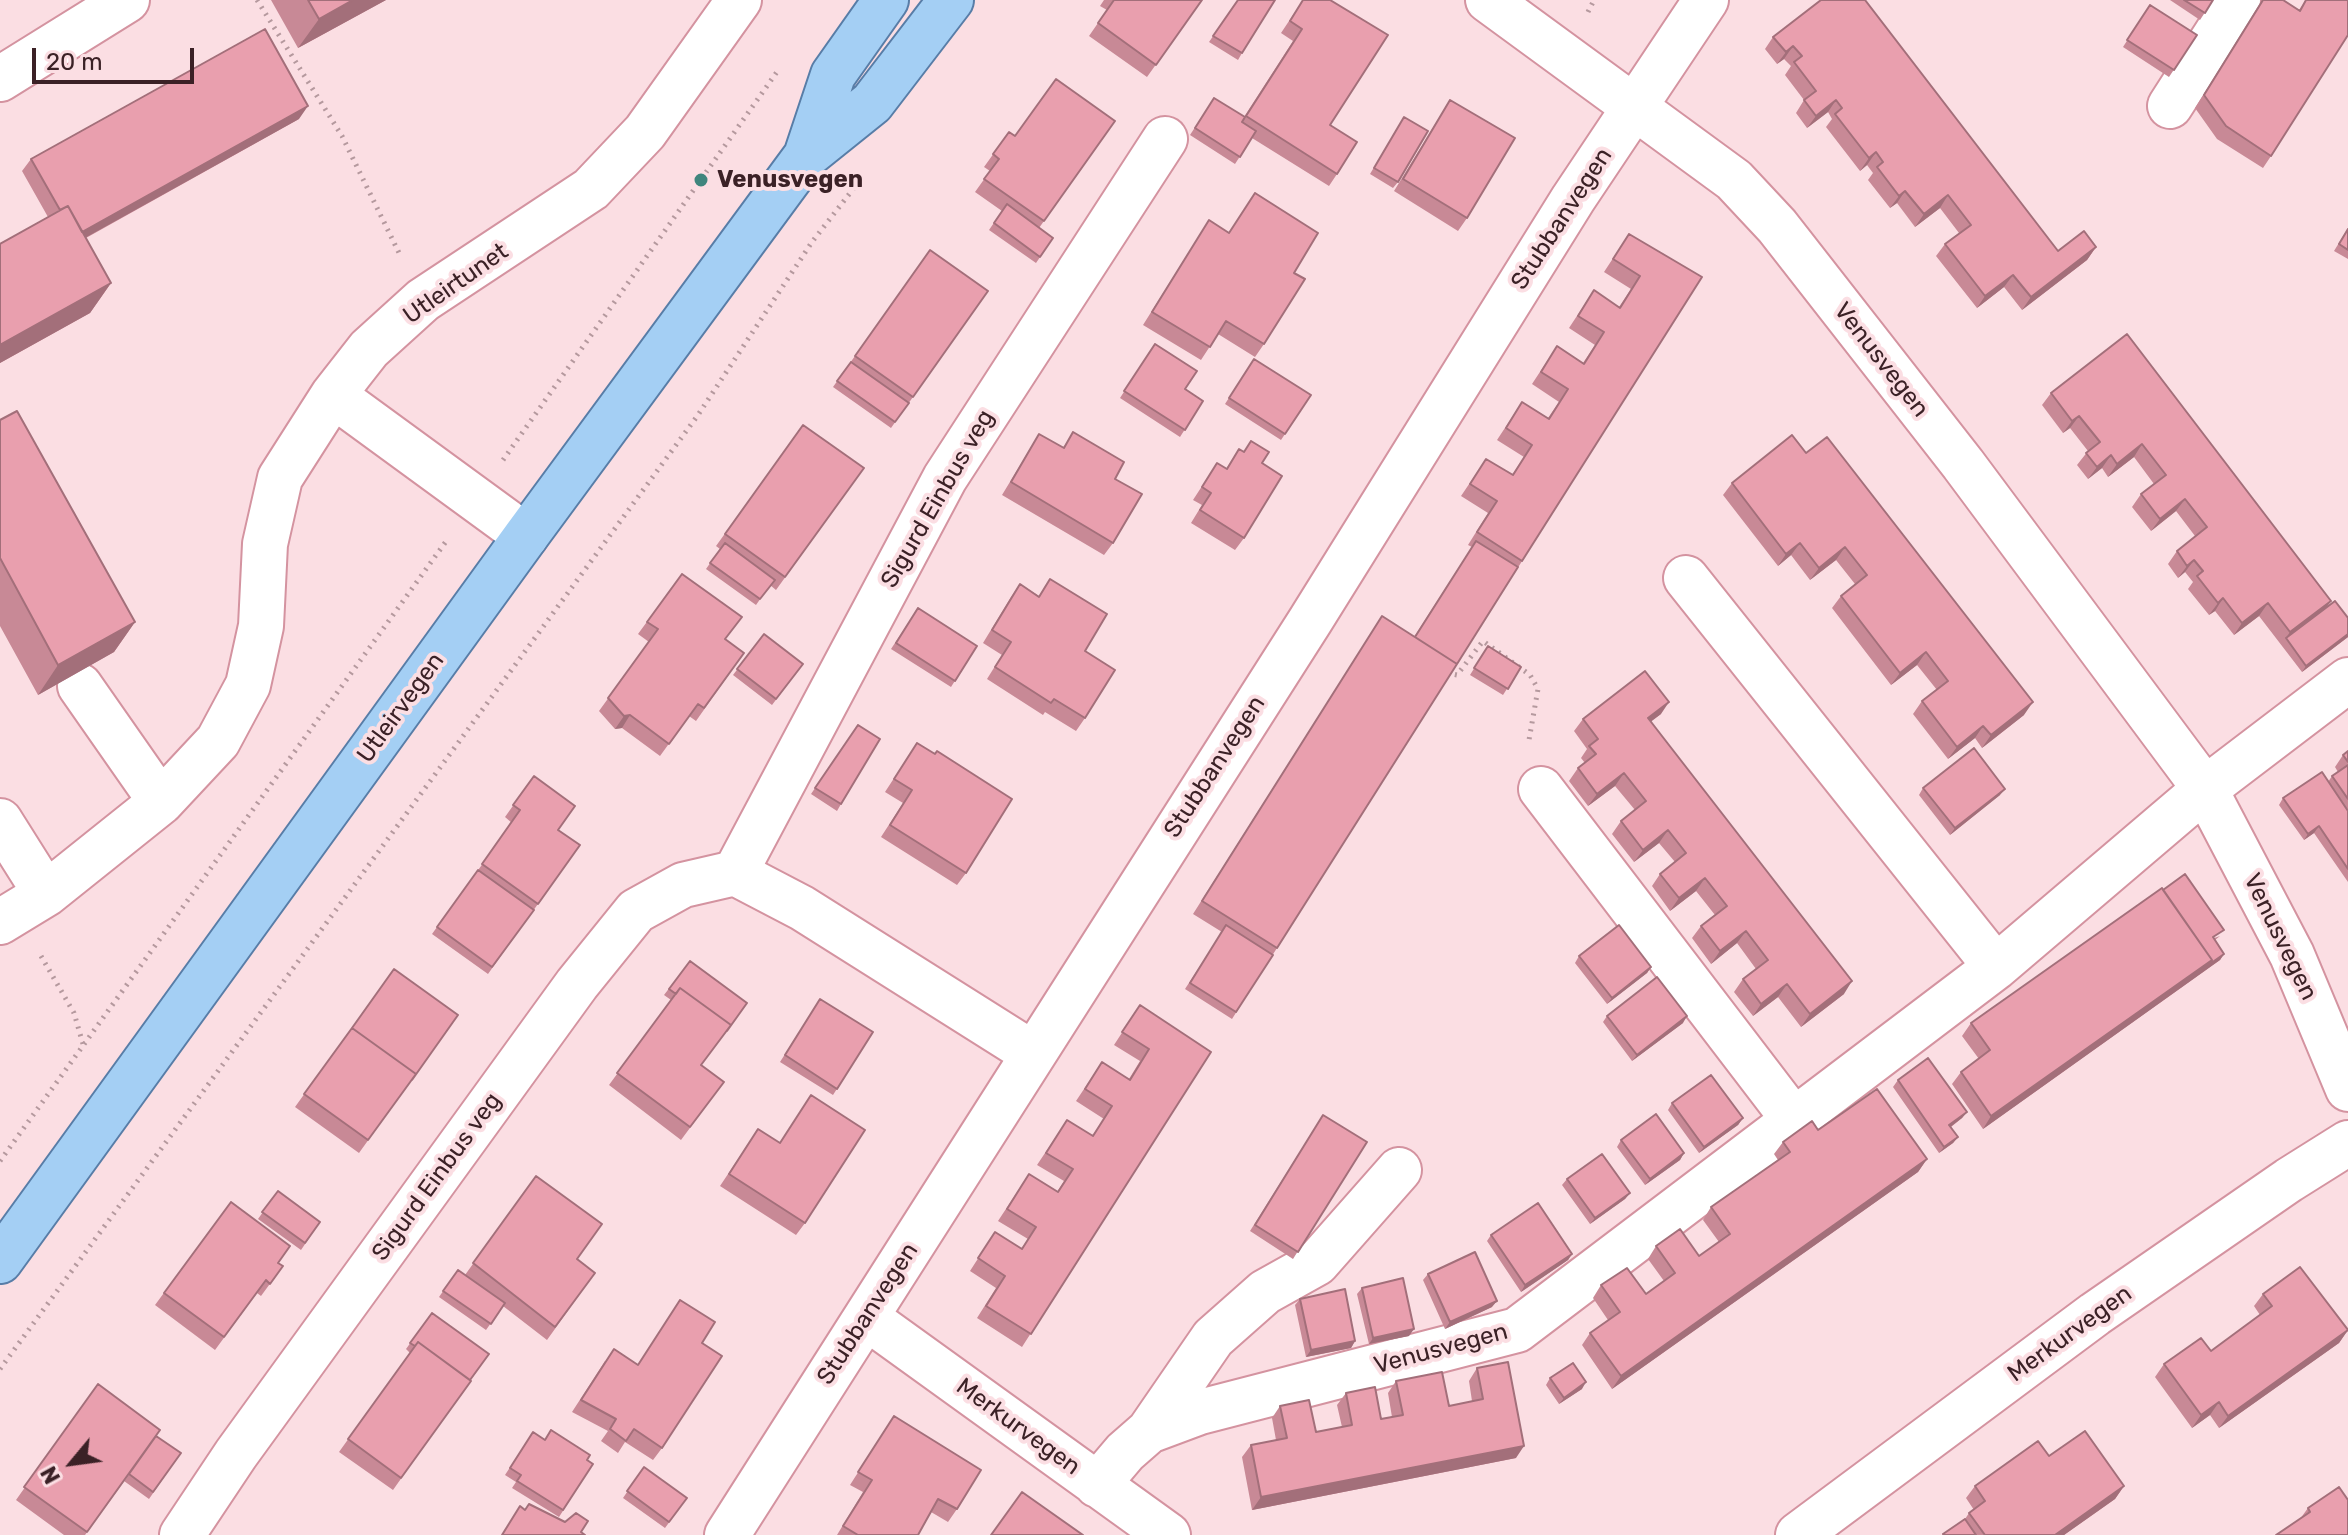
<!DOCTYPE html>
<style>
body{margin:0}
#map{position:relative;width:2348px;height:1535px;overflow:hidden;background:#fbdee3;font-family:Rubik,sans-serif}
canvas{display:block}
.north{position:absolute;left:32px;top:1423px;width:80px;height:80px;-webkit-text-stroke:6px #fbdee3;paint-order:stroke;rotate:241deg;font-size:22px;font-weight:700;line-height:32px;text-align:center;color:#3b2126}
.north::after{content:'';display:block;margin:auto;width:28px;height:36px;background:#3b2126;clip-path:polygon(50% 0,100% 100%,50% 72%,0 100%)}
.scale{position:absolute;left:32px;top:48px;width:162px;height:36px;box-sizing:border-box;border:4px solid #3b2126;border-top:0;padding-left:10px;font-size:24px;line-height:28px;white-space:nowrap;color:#3b2126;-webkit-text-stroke:6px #fbdee3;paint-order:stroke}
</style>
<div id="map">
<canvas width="2348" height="1535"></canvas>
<div class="north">N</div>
<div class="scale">20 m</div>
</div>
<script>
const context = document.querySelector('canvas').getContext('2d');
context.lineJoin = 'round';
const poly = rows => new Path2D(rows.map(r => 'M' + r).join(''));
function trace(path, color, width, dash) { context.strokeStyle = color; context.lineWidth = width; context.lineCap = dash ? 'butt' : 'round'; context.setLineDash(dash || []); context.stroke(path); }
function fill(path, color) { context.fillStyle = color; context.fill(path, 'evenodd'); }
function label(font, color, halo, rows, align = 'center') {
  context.font = font + ' Rubik,sans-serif'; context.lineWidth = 8; context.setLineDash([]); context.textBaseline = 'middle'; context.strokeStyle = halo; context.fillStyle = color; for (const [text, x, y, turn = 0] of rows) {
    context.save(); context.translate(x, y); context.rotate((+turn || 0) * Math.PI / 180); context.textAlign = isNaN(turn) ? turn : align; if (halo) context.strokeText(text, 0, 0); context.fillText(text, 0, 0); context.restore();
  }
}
const path = poly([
 [257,0,342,136,401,257],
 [1588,12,1594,0],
 [503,460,779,69],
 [1447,673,1457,675,1483,641,1530,675,1538,689,1529,740],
 [41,956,74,1013,83,1044],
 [0,1161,447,540],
 [0,1369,698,415,812,242,857,184]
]);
const minor = poly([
 [1488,0,1734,180,1777,226,1963,464,2205,789,2292,955,2348,1089],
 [0,79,127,0],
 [2170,106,2238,0],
 [526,536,333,395,369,349,423,300,591,189,645,132,739,0],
 [1686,578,1996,967],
 [80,686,161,802],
 [1541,789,1794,1120],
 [0,821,46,894],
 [735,873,945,478,1165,139],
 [0,922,46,894,161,802,218,741,248,685,261,626,265,544,280,478,333,395],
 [867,1318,1168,1535],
 [1149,1431,1213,1338,1265,1292,1317,1263,1399,1170],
 [1097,1485,1125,1452,1149,1431,1200,1412,1517,1330,1996,967,2205,789,2348,680],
 [182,1535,236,1454,577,984,636,911,683,885,735,873,802,908,1032,1053],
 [727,1535,1310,621,1573,199,1706,0],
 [1798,1535,2095,1314,2289,1180,2348,1143]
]);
const major = poly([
 [806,156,833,75,886,0],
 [0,1261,526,536,806,156,872,103,951,0]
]);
const wall = poly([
 [271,0,386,0,298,48],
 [1104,0,1202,0,1147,77,1089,36,1107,10,1100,6],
 [1238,0,1242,53,1238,60,1209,42],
 [1303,0,1330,0,1330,125,1337,174,1329,186,1252,138,1235,164,1190,135,1214,98,1244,117,1293,41,1281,33],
 [1821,0,2058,251,2096,247,2087,260,2022,310,2004,287,1977,308,1936,256,1945,244,1959,233,1940,208,1915,227,1897,203,1890,208,1868,180,1873,173,1867,165,1860,171,1826,127,1832,119,1828,112,1807,128,1796,113,1804,100,1785,75,1791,66,1784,59,1777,64,1765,49,1773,37],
 [2170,0,2213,0,2200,20],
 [2262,0,2299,10,2306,0,2348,0,2271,156,2263,168,2217,139,2195,108],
 [2150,5,2197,35,2169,77,2123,47],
 [1450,100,1467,218,1458,231,1394,191],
 [1404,117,1398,182,1393,188,1370,174],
 [299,119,86,238,111,283,90,313,0,363,0,244,48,217,22,171,31,159],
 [1115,121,1039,228,1053,238,1036,263,989,230,1002,211,975,192,990,171,984,167,1009,132,1015,136],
 [1255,193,1294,273,1264,344,1255,357,1218,334,1201,360,1143,325,1209,220,1229,233],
 [2348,228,2348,259,2334,251],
 [1629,234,1702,277,1232,1019,1185,989,1222,932,1193,914,1382,616,1414,637,1472,547,1468,545,1488,513,1461,496,1486,459,1512,475,1524,457,1497,440,1522,402,1548,418,1559,402,1532,384,1557,346,1583,363,1595,345,1569,328,1594,290,1619,307,1631,289,1604,272],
 [930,250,988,291,891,428,833,387],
 [2127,334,2331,601,2326,608,2348,618,2348,637,2302,672,2259,616,2234,635,2215,611,2209,615,2188,589,2193,582,2185,572,2178,578,2168,564,2177,551,2195,536,2176,511,2151,531,2132,507,2141,494,2154,484,2134,457,2108,477,2102,468,2088,479,2077,465,2088,451,2070,428,2063,433,2042,405,2051,393],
 [1155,344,1185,389,1203,401,1180,437,1120,398],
 [1254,359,1311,395,1281,440,1225,404],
 [0,420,135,622,114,652,38,695,0,626],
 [803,425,864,468,776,590,770,585,756,605,706,569,720,549,716,546],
 [1073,432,1115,479,1113,543,1104,555,1002,495,1039,434,1063,448],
 [1792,435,2024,715,1982,748,1975,738,1948,759,1913,714,1922,701,1937,690,1917,665,1891,685,1832,608,1841,596,1855,584,1836,560,1810,580,1791,555,1778,566,1723,495,1732,483],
 [1251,441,1262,463,1244,538,1235,550,1191,523,1202,505,1193,500,1217,463,1226,469,1239,449,1244,452],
 [682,574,726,640,744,653,696,721,689,716,660,756,622,728,615,729,599,711,649,642,638,634],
 [1050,579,1085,651,1085,718,1076,731,1045,712,1043,715,987,679,1002,655,983,643,1011,597,1020,584,1039,596],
 [918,608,977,646,951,687,891,649],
 [764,634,803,664,772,705,733,675],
 [1488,646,1521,667,1503,695,1470,675],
 [1661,714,1651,721,1844,994,1801,1027,1778,997,1753,1016,1734,992,1743,979,1756,969,1737,943,1711,964,1692,938,1701,926,1715,915,1696,891,1670,911,1652,886,1660,874,1675,862,1659,843,1634,862,1612,834,1621,821,1635,810,1615,786,1588,806,1569,781,1578,768,1585,763,1581,758,1587,749,1574,731,1583,719],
 [858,725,841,804,837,811,811,794],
 [917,743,935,754,966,873,957,885,881,837,903,803,885,792],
 [2348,751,2348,882,2314,833,2304,840,2279,805,2283,798,2328,782,2332,776,2338,772,2335,767,2343,755],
 [534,776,558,830,580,845,488,974,432,934,512,823,505,817],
 [1923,788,2000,795,1950,835,1919,795],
 [2220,936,2215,940,2224,954,2220,960,1983,1129,1952,1084,1961,1072,1979,1059,1962,1036,1971,1023],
 [1579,956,1651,967,1647,973,1607,1004,1575,963],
 [690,961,702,1066,724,1082,681,1140,609,1085,671,1000,664,995],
 [394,969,458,1015,359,1153,295,1107],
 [820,999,873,1032,833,1095,780,1062],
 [1140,1005,1211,1052,1022,1347,977,1318,996,1288,970,1271,995,1232,1021,1249,1028,1239,998,1221,1029,1174,1057,1192,1064,1181,1037,1165,1067,1120,1092,1136,1104,1119,1076,1101,1102,1062,1129,1079,1140,1061,1114,1045],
 [1607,1016,1683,1023,1632,1061,1603,1022],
 [1898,1080,1967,1112,1962,1118,1951,1127,1958,1137,1953,1143,1939,1153,1893,1087],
 [1672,1103,1743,1118,1738,1125,1699,1153,1668,1110],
 [1323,1115,1367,1142,1293,1259,1250,1231],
 [758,1129,805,1223,796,1235,720,1186],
 [1818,1130,1927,1159,1918,1172,1612,1389,1582,1345,1590,1333,1608,1320,1593,1298,1601,1285,1646,1294,1664,1281,1648,1259,1656,1246,1699,1256,1719,1242,1703,1220,1711,1207,1778,1160,1774,1154,1783,1142],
 [1621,1140,1684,1153,1680,1160,1645,1185,1617,1147],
 [536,1176,577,1259,595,1273,547,1340,503,1306,486,1330,439,1297,458,1270,465,1275],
 [1567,1179,1630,1193,1625,1199,1590,1224,1562,1185],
 [278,1191,320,1222,301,1250,258,1219],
 [231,1202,278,1263,283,1266,261,1296,257,1293,215,1350,155,1305],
 [1491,1235,1572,1254,1568,1260,1521,1292,1487,1241],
 [1428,1274,1492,1307,1445,1329,1423,1280],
 [1362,1288,1409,1336,1369,1344,1357,1294],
 [2263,1294,2348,1330,2339,1343,2219,1428,2210,1415,2192,1428,2155,1377,2164,1364,2211,1351,2260,1315,2254,1306],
 [1300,1299,1355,1341,1351,1348,1306,1357,1295,1305],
 [432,1313,489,1354,393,1490,339,1452,410,1353,406,1349],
 [702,1343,662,1448,653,1460,625,1442,618,1453,601,1441,608,1431,572,1412,605,1361,638,1364],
 [1477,1368,1516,1458,1252,1510,1242,1457,1251,1445,1276,1440,1272,1418,1280,1406,1316,1432,1342,1427,1337,1405,1346,1393,1381,1419,1392,1417,1388,1393,1396,1381,1449,1406,1472,1401,1469,1381],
 [1550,1378,1582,1389,1559,1404,1546,1385],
 [98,1384,156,1436,181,1453,149,1499,124,1481,136,1465,85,1535,64,1535,16,1500],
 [894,1416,957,1509,948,1522,931,1512,918,1535,837,1535,863,1492,850,1485],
 [533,1432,544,1439,593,1464,559,1517,512,1488,516,1482,505,1475],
 [2049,1456,2124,1486,2115,1499,2064,1535,1942,1535,1965,1519,1969,1513,1974,1510,1966,1498,1975,1486],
 [644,1467,687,1498,665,1528,623,1498],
 [2348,1500,2300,1519,2308,1508]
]);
const shadedWall = poly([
 [353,0,386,0,298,48,319,19],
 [1793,46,1784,59,1777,64,1786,52],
 [1836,100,1828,112,1807,128,1816,116],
 [308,106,299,119,65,249,74,236],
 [1876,152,1867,165,1860,171,1869,158],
 [1905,191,1897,203,1890,208,1899,196],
 [1948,195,1940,208,1915,227,1924,214],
 [2096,247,2087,260,2022,310,2031,297],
 [2013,275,2004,287,1977,308,1985,296],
 [111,283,90,313,0,363,0,345],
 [2079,416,2070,428,2063,433,2072,421],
 [2142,444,2134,457,2108,477,2117,464],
 [2111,455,2102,468,2088,479,2097,467],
 [2185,499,2176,511,2151,531,2160,519],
 [1800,543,1791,555,1778,566,1786,554],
 [1845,547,1836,560,1810,580,1819,568],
 [2194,560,2185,572,2178,578,2187,566],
 [2223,598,2215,611,2209,615,2218,603],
 [2331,601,2322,613,2286,638,2290,632],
 [2268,603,2259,616,2234,635,2242,623],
 [135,622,114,652,38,695,58,665],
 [2348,634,2348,637,2302,672,2306,666],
 [1926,652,1917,665,1891,685,1900,673],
 [1669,702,1661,714,1640,730,1648,718],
 [2033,702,2024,715,1982,748,1991,735],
 [630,715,622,728,615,729,624,716],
 [1983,726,1975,738,1948,759,1957,747],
 [1624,773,1615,786,1588,806,1597,794],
 [2005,789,2000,795,1950,835,1955,828],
 [2319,826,2314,833,2304,840,2308,834],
 [1668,830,1659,843,1634,862,1643,850],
 [1705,878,1696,891,1670,911,1679,898],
 [1746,931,1737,943,1711,964,1720,951],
 [2224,954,2220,960,1983,1129,1991,1116,2212,960],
 [1651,967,1647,973,1607,1004,1612,998],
 [1852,981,1844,994,1801,1027,1810,1014],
 [1787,984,1778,997,1753,1016,1761,1004],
 [1687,1016,1683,1023,1632,1061,1637,1055],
 [1967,1112,1962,1118,1945,1131,1949,1125],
 [1743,1118,1738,1125,1699,1153,1704,1147],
 [1958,1137,1953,1143,1939,1153,1944,1147],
 [1684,1153,1680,1160,1645,1185,1650,1179],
 [1927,1159,1918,1172,1612,1389,1621,1376],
 [1630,1193,1625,1199,1590,1224,1595,1218],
 [1572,1254,1568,1260,1521,1292,1525,1285],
 [1497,1301,1492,1307,1445,1329,1450,1322],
 [1414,1329,1409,1336,1369,1344,1373,1338],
 [2348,1330,2339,1343,2219,1428,2228,1416],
 [1355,1341,1351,1348,1306,1357,1311,1350],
 [1586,1382,1582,1389,1559,1404,1564,1398],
 [2219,1402,2210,1415,2192,1428,2201,1415],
 [1524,1446,1516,1458,1252,1510,1261,1497],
 [2124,1486,2115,1499,2064,1535,2055,1535]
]);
const building = poly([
 [308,0,353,0,319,19,308,0],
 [1114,0,1202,0,1156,65,1098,23,1114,0],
 [1238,0,1275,0,1242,53,1213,36,1238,0],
 [1303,0,1330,0,1388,35,1330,125,1357,142,1337,174,1246,116,1302,29,1290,21,1303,0],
 [1821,0,1865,0,2058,251,2084,231,2096,247,2031,297,2013,275,1985,296,1945,244,1971,225,1948,195,1924,214,1905,191,1899,196,1877,167,1883,162,1876,152,1869,158,1835,114,1842,108,1836,100,1816,116,1804,100,1816,91,1794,62,1802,56,1793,46,1786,52,1773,37,1821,0],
 [2184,0,2213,0,2205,13,2184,0],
 [2263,0,2283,0,2300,11,2306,0,2348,0,2348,35,2271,156,2226,126,2204,95,2263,0],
 [2150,5,2197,35,2174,70,2127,40,2150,5],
 [265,29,308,106,82,232,68,206,60,210,31,159,265,29],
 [1056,79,1115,121,1044,221,984,179,999,159,993,154,1009,132,1015,136,1056,79],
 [1214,98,1245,117,1242,122,1256,131,1240,157,1195,128,1214,98],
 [1450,100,1515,138,1467,218,1403,179,1450,100],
 [1404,117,1428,131,1398,182,1374,168,1404,117],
 [1255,193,1318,233,1294,273,1305,279,1264,344,1226,321,1210,347,1152,312,1209,220,1229,233,1255,193],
 [1007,204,1053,238,1040,257,994,223,1007,204],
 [68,206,111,283,0,345,0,244,68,206],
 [2348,229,2348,250,2339,244,2348,229],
 [1629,234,1702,277,1522,561,1477,532,1497,501,1470,484,1486,459,1513,475,1532,445,1506,428,1522,402,1549,419,1568,389,1541,372,1557,346,1584,364,1604,332,1578,316,1594,290,1620,308,1640,276,1613,259,1629,234],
 [930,250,988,291,913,397,855,356,930,250],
 [2127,334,2331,601,2290,632,2268,603,2242,623,2223,598,2218,603,2197,576,2203,571,2194,560,2187,566,2177,551,2207,527,2185,499,2160,519,2141,494,2166,475,2142,444,2117,464,2111,455,2097,467,2086,453,2100,442,2079,416,2072,421,2051,393,2127,334],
 [1155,344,1197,371,1185,389,1203,401,1185,430,1124,391,1155,344],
 [1254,359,1311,395,1285,434,1229,398,1254,359],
 [851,362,909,403,895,422,837,381,851,362],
 [17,411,135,622,58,665,0,558,0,420,17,411],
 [803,425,864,468,785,577,725,534,803,425],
 [1073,432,1124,462,1115,479,1142,494,1113,543,1011,482,1039,434,1064,448,1073,432],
 [1792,435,1806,453,1827,437,2033,702,1991,735,1983,726,1957,747,1922,701,1948,681,1926,652,1900,673,1841,596,1867,575,1845,547,1819,568,1800,543,1786,554,1732,483,1792,435],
 [1251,441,1269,452,1262,463,1282,476,1244,538,1200,510,1211,493,1202,487,1217,463,1227,469,1239,449,1244,452,1251,441],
 [1476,541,1518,567,1457,664,1415,637,1476,541],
 [725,543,775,580,760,599,710,563,725,543],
 [682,574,742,617,725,639,744,653,704,708,698,704,669,744,630,715,624,716,608,698,658,629,647,622,682,574],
 [1050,579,1107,614,1085,651,1115,670,1085,718,1054,699,1051,703,995,667,1011,642,992,630,1020,584,1039,597,1050,579],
 [2335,601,2348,618,2348,634,2306,666,2286,638,2335,601],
 [918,608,977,646,955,681,896,643,918,608],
 [1382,616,1457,664,1277,948,1202,901,1382,616],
 [764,634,803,664,776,699,737,669,764,634],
 [1488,646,1521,667,1508,689,1474,668,1488,646],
 [1645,671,1669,702,1648,718,1852,981,1810,1014,1787,984,1761,1004,1743,979,1768,960,1746,931,1720,951,1701,926,1727,906,1705,878,1679,898,1660,874,1686,853,1668,830,1643,850,1621,821,1646,801,1624,773,1597,794,1578,768,1596,754,1589,746,1598,739,1583,719,1645,671],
 [858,725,880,739,841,804,815,788,858,725],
 [917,743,935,754,937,751,1012,799,966,873,890,825,912,790,894,779,917,743],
 [1974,748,2005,789,1955,828,1923,788,1974,748],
 [2348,751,2348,762,2343,755,2348,751],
 [2348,765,2348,799,2332,776,2348,765],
 [2322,772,2348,811,2348,869,2319,826,2308,834,2283,798,2322,772],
 [534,776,575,806,558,830,580,845,538,904,482,864,520,810,513,805,534,776],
 [478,870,534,910,492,967,437,927,478,870],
 [2185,874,2224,930,2213,937,2224,954,2207,966,2212,960,2163,890,2185,874],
 [2162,888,2212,960,1991,1116,1961,1072,1990,1050,1971,1023,2162,888],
 [1226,925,1273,955,1236,1012,1190,983,1226,925],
 [1619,925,1651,967,1612,998,1579,956,1619,925],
 [690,961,747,1003,727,1031,731,1025,680,988,676,994,669,989,690,961],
 [394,969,458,1015,412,1080,416,1074,352,1028,394,969],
 [1657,977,1687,1016,1637,1055,1607,1016,1657,977],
 [680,988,731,1025,701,1065,724,1082,690,1127,617,1073,680,988],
 [820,999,873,1032,837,1089,785,1055,820,999],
 [1140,1005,1211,1052,1031,1334,986,1306,1005,1276,978,1258,995,1232,1022,1249,1036,1227,1007,1209,1029,1174,1058,1192,1073,1169,1046,1153,1067,1120,1093,1136,1112,1106,1085,1089,1102,1062,1130,1080,1149,1049,1122,1032,1140,1005],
 [352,1028,416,1074,368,1140,304,1094,352,1028],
 [1928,1058,1967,1112,1949,1125,1958,1137,1944,1147,1898,1080,1928,1058],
 [1711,1075,1743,1118,1704,1147,1672,1103,1711,1075],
 [1877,1089,1927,1159,1621,1376,1590,1333,1620,1312,1601,1285,1627,1268,1646,1294,1675,1273,1656,1246,1680,1229,1699,1256,1730,1234,1711,1207,1790,1152,1783,1142,1812,1121,1818,1130,1877,1089],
 [811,1095,865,1130,805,1223,729,1174,758,1129,780,1143,811,1095],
 [1656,1114,1684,1153,1650,1179,1621,1140,1656,1114],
 [1323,1115,1367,1142,1298,1252,1255,1225,1323,1115],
 [1602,1154,1630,1193,1595,1218,1567,1179,1602,1154],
 [536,1176,602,1224,577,1259,595,1273,555,1327,473,1263,536,1176],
 [278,1191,320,1222,305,1243,262,1212,278,1191],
 [231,1202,290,1246,278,1263,283,1266,270,1284,266,1280,224,1337,164,1293,231,1202],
 [1538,1203,1572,1254,1525,1285,1491,1235,1538,1203],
 [1475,1252,1497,1301,1450,1322,1428,1274,1475,1252],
 [2300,1267,2348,1330,2228,1416,2219,1402,2201,1415,2164,1364,2201,1338,2211,1351,2272,1306,2263,1294,2300,1267],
 [458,1270,505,1303,491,1324,443,1291,458,1270],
 [1403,1278,1414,1329,1373,1338,1362,1288,1403,1278],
 [1345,1289,1355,1341,1311,1350,1300,1299,1345,1289],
 [680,1300,715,1322,702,1343,722,1356,662,1448,634,1429,626,1441,610,1429,616,1419,581,1400,614,1349,638,1365,680,1300],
 [432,1313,489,1354,470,1380,418,1342,415,1346,410,1343,432,1313],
 [418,1342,471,1381,401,1478,348,1439,418,1342],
 [1508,1362,1524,1446,1261,1497,1251,1445,1287,1438,1280,1406,1309,1400,1316,1432,1352,1425,1346,1393,1375,1387,1381,1419,1403,1415,1396,1381,1442,1372,1449,1406,1483,1399,1477,1368,1508,1362],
 [1573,1363,1586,1382,1564,1398,1550,1378,1573,1363],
 [98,1384,160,1430,87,1532,24,1487,98,1384],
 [894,1416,981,1470,957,1509,938,1499,918,1535,858,1535,843,1526,872,1480,858,1472,894,1416],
 [551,1430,590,1455,587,1460,593,1464,563,1510,517,1481,521,1475,510,1468,533,1432,545,1440,551,1430],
 [2085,1431,2124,1486,2055,1535,1985,1535,1969,1513,1985,1501,1975,1486,2038,1441,2049,1456,2085,1431],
 [156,1436,181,1453,153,1492,129,1474,156,1436],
 [644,1467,687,1498,669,1522,627,1491,644,1467],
 [2339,1487,2348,1500,2348,1535,2276,1535,2310,1512,2308,1508,2339,1487],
 [1022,1492,1083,1535,991,1535,1022,1492],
 [529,1504,565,1522,576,1513,588,1521,581,1532,585,1535,502,1535,520,1506,525,1510,529,1504],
 [1965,1519,1976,1535,1944,1535,1943,1534,1965,1519]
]);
const markers = [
 [701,180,8,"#3f857d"]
];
const poiNames = [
 ["Venusvegen",717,180]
];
const streetNames = [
 ["Stubbanvegen",1562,219,-57],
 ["Utleirtunet",456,284,-35],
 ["Venusvegen",1881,360,52],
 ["Sigurd Einbus veg",938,499,-60],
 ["Utleirvegen",401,708,-54],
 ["Stubbanvegen",1215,767,-57],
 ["Venusvegen",2280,937,64],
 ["Sigurd Einbus veg",437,1177,-54],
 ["Stubbanvegen",868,1314,-57],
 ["Merkurvegen",2070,1334,-36],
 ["Venusvegen",1441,1349,-15],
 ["Merkurvegen",1018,1427,36]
];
trace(minor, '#d493a0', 48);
trace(major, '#587da7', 48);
trace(path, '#b5999e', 5, [2, 6]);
trace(minor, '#fff', 44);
trace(major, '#a4cff4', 44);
fill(wall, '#c88996');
fill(shadedWall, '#a36f7a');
fill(building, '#e99fae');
trace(building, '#a36f7a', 2);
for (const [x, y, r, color] of markers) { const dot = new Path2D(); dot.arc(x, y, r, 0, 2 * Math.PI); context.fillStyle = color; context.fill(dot); trace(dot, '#fbdee3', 3); }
label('bold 24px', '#3b2126', '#fbdee3', poiNames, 'left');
label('24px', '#3b2126', '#fbdee3', streetNames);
</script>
